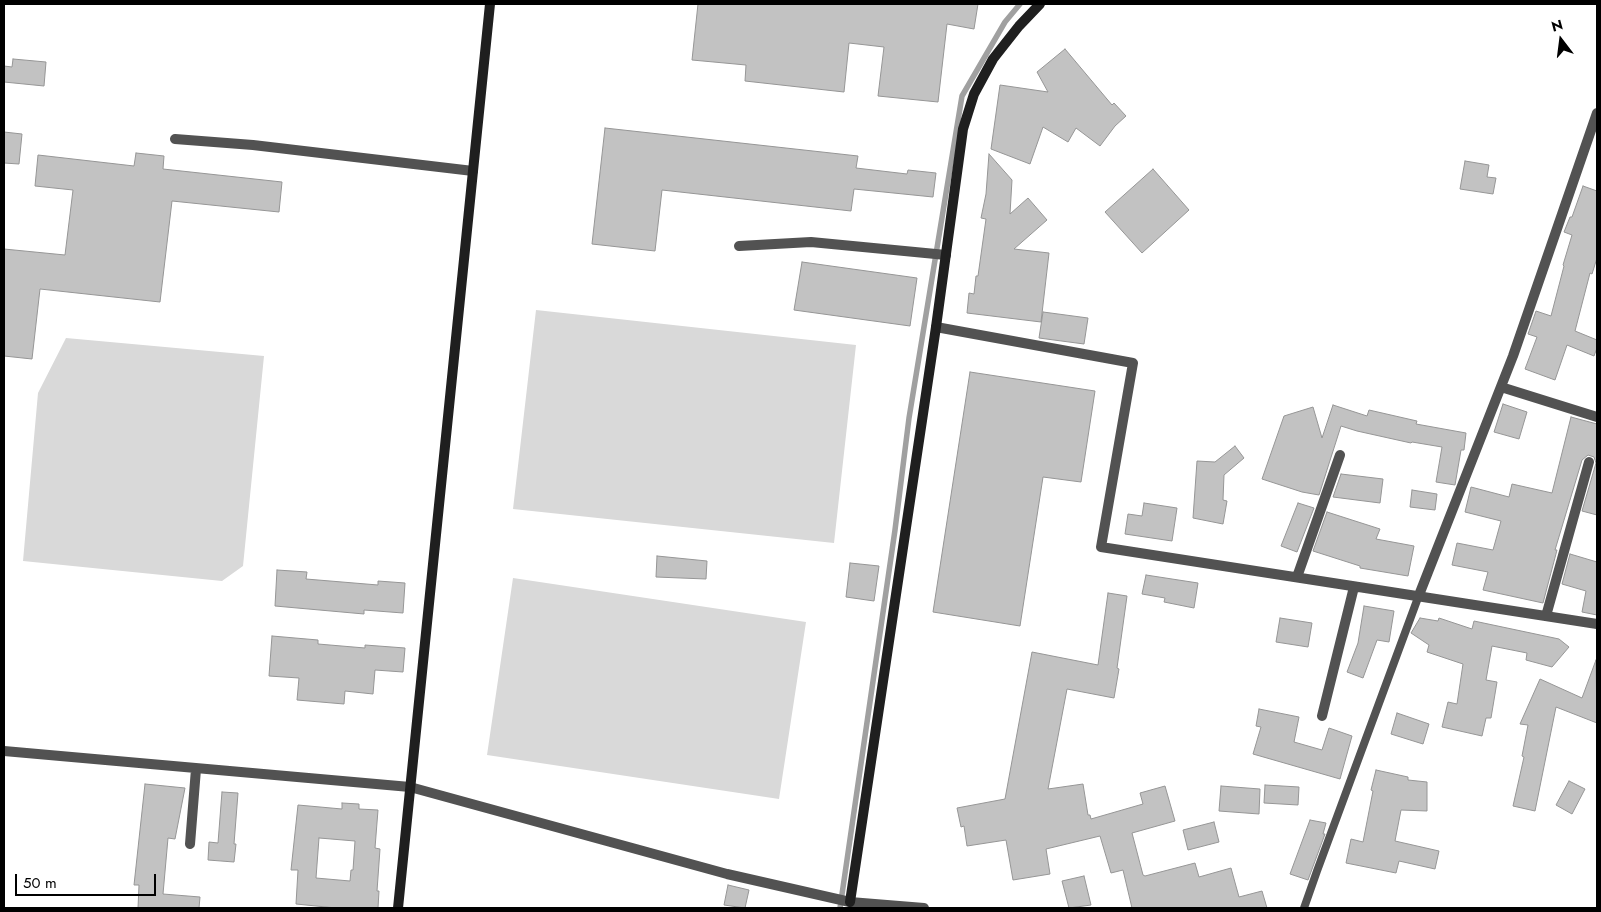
<!DOCTYPE html>
<style>
body{margin:0}
#map{position:relative;width:1601px;height:912px;overflow:hidden;background:#fff;font-family:Jost,sans-serif}
canvas{display:block}
.frame{position:absolute;inset:0;border:5px solid #000;pointer-events:none}
.north{position:absolute;left:1536px;top:15px;width:50px;height:50px;-webkit-text-stroke:4px #fff;paint-order:stroke;rotate:345deg;font-size:14px;font-weight:700;line-height:20px;text-align:center;color:#000}
.north::after{content:'';display:block;margin:auto;width:18px;height:22px;background:#000;clip-path:polygon(50% 0,100% 100%,50% 72%,0 100%)}
.scale{position:absolute;left:15px;top:874px;width:141px;height:22px;box-sizing:border-box;border:2px solid #000;border-top:0;padding-left:6px;font-size:15px;line-height:18px;white-space:nowrap;color:#000;-webkit-text-stroke:4px #fff;paint-order:stroke}
</style>
<div id="map">
<canvas width="1601" height="912"></canvas>
<div class="frame"></div>
<div class="north">N</div>
<div class="scale">50 m</div>
</div>
<script>
const context = document.querySelector('canvas').getContext('2d');
context.lineJoin = 'round';
function fill(path, color) { context.fillStyle = color; context.fill(path, 'evenodd'); }
const poly = rows => new Path2D(rows.map(r => 'M' + r).join(''));
function trace(path, color, width, dash) { context.strokeStyle = color; context.lineWidth = width; context.lineCap = dash ? 'butt' : 'round'; context.setLineDash(dash || []); context.stroke(path); }
const green = poly([
 [536,310,856,345,834,543,513,509],
 [66,338,264,356,243,566,222,581,23,561,38,393],
 [513,578,806,622,779,799,487,755]
]);
const stream = poly([
 [840,908,895,530,909,418,962,96,1005,22,1020,4]
]);
const building = poly([
 [698,4,978,4,974,29,947,24,938,102,878,96,884,47,849,43,844,92,745,81,746,65,692,60,698,4],
 [1065,49,1112,105,1114,103,1126,116,1115,126,1100,146,1076,128,1068,142,1043,127,1030,164,991,149,1000,85,1048,92,1037,72,1065,49],
 [13,59,46,62,44,86,4,82,4,66,12,67,13,59],
 [605,128,858,156,856,168,907,174,908,170,936,173,933,197,854,189,851,211,662,190,655,251,592,244,605,128],
 [4,132,22,134,19,164,4,163,4,132],
 [136,153,164,156,163,169,282,182,279,212,172,201,160,302,40,289,32,359,4,356,4,249,65,255,73,190,35,186,38,155,134,166,136,153],
 [989,154,1012,180,1010,214,1028,198,1047,220,1014,249,1049,253,1041,322,967,313,969,293,974,294,976,276,978,276,986,219,981,218,986,194,989,154],
 [1465,161,1489,165,1487,177,1496,178,1493,194,1460,189,1465,161],
 [1153,169,1189,210,1142,253,1105,212,1153,169],
 [1583,186,1597,191,1597,258,1592,274,1590,273,1575,331,1597,340,1597,348,1594,356,1567,345,1555,380,1525,369,1537,337,1528,334,1536,311,1551,316,1564,266,1563,265,1572,235,1564,232,1570,217,1572,217,1583,186],
 [802,262,917,278,910,326,794,310,802,262],
 [1043,312,1088,318,1084,344,1039,338,1043,312],
 [970,372,1095,391,1081,482,1043,477,1020,626,933,612,970,372],
 [1503,404,1527,412,1519,439,1494,432,1503,404],
 [1333,405,1367,416,1369,410,1417,421,1416,424,1466,433,1464,450,1461,450,1455,485,1436,482,1442,447,1412,442,1411,443,1357,431,1341,426,1319,495,1302,492,1262,479,1284,416,1313,407,1322,438,1333,405],
 [1571,417,1597,424,1597,515,1582,511,1596,463,1594,457,1588,455,1582,460,1555,550,1557,550,1543,603,1483,590,1488,572,1452,565,1457,543,1493,550,1501,521,1465,512,1471,487,1509,497,1512,484,1552,493,1571,417],
 [1235,446,1244,458,1224,475,1223,500,1227,501,1223,524,1193,518,1197,461,1215,462,1235,446],
 [1341,474,1383,479,1380,503,1333,497,1341,474],
 [1412,490,1437,494,1435,510,1410,507,1412,490],
 [1144,503,1177,508,1172,541,1125,534,1128,514,1142,516,1144,503],
 [1298,503,1314,508,1297,552,1281,546,1298,503],
 [1327,512,1380,529,1376,539,1414,546,1408,576,1360,568,1360,566,1313,551,1327,512],
 [1570,554,1597,562,1597,615,1582,612,1586,591,1562,584,1570,554],
 [657,556,707,561,706,579,656,577,657,556],
 [850,563,879,566,874,601,846,597,850,563],
 [277,570,307,572,306,579,378,585,378,581,405,583,403,613,364,610,364,614,275,606,277,570],
 [1146,575,1198,583,1194,608,1164,602,1165,598,1142,594,1146,575],
 [1108,593,1127,596,1117,668,1119,669,1114,698,1067,689,1048,789,1083,784,1088,815,1090,815,1091,819,1143,804,1140,793,1165,786,1175,821,1132,833,1143,875,1145,876,1195,863,1199,877,1231,868,1239,897,1262,891,1267,908,1132,908,1123,870,1111,873,1100,836,1046,849,1050,874,1013,880,1006,840,967,846,964,826,961,827,957,808,1005,799,1032,652,1098,665,1108,593],
 [1364,606,1394,611,1389,642,1377,640,1363,678,1347,672,1358,643,1364,606],
 [1280,618,1312,623,1308,647,1276,642,1280,618],
 [1420,618,1438,621,1439,618,1472,629,1474,621,1559,639,1569,647,1552,667,1526,660,1527,653,1492,646,1486,680,1497,682,1491,718,1486,718,1482,736,1442,727,1448,702,1457,704,1463,664,1427,652,1429,645,1411,633,1420,618],
 [272,636,318,640,318,644,365,648,365,645,405,648,403,672,375,670,373,694,345,691,344,704,297,700,299,678,269,676,272,636],
 [1596,660,1597,723,1556,707,1535,811,1513,806,1524,757,1522,756,1528,725,1520,724,1540,679,1582,698,1596,660],
 [1259,709,1299,717,1294,742,1322,750,1329,728,1352,736,1340,779,1253,754,1261,727,1256,726,1259,709],
 [1397,713,1429,724,1423,744,1391,734,1397,713],
 [1376,770,1408,777,1408,780,1427,782,1427,811,1401,810,1395,841,1439,851,1435,869,1399,861,1396,873,1346,863,1351,839,1363,842,1373,791,1371,790,1376,770],
 [1569,781,1585,789,1572,814,1556,805,1569,781],
 [145,784,185,788,175,839,168,838,163,894,200,897,199,908,138,908,139,885,134,885,145,784],
 [1265,785,1299,787,1298,805,1264,803,1265,785],
 [1221,786,1260,789,1259,814,1219,811,1221,786],
 [222,792,238,793,234,844,236,844,234,862,208,860,209,842,218,843,222,792],
 [342,803,359,804,359,809,378,810,375,848,380,849,377,891,379,891,378,908,336,908,296,904,298,870,291,870,298,805,342,809,342,803],
 [319,838,355,841,353,870,351,870,350,881,316,878,319,838],
 [1310,820,1326,823,1323,834,1325,834,1308,880,1290,874,1310,820],
 [1214,822,1219,842,1188,850,1183,830,1214,822],
 [1084,876,1091,905,1069,908,1062,881,1084,876],
 [728,885,749,890,745,908,724,905,728,885]
]);
const lane = poly([
 [1304,908,1317,871,1419,595]
]);
const street = poly([
 [175,139,253,145,473,171],
 [739,246,811,242,946,255],
 [936,327,1133,363,1101,547,1597,624],
 [1501,387,1597,417],
 [1297,577,1340,455],
 [1419,595,1513,356,1597,113],
 [1546,616,1589,462],
 [1322,716,1354,587],
 [4,751,410,787,727,874,850,902,924,908],
 [190,844,196,769]
]);
const secondary = poly([
 [850,902,936,327,963,129,974,94,993,59,1019,26,1040,4],
 [398,908,490,4]
]);
fill(green, '#d9d9d9');
trace(stream, '#a0a0a0', 5.5);
fill(building, '#c2c2c2');
trace(building, '#969696', 1);
trace(lane, '#525252', 8);
trace(street, '#525252', 10);
trace(secondary, '#1f1f1f', 10);
</script>
